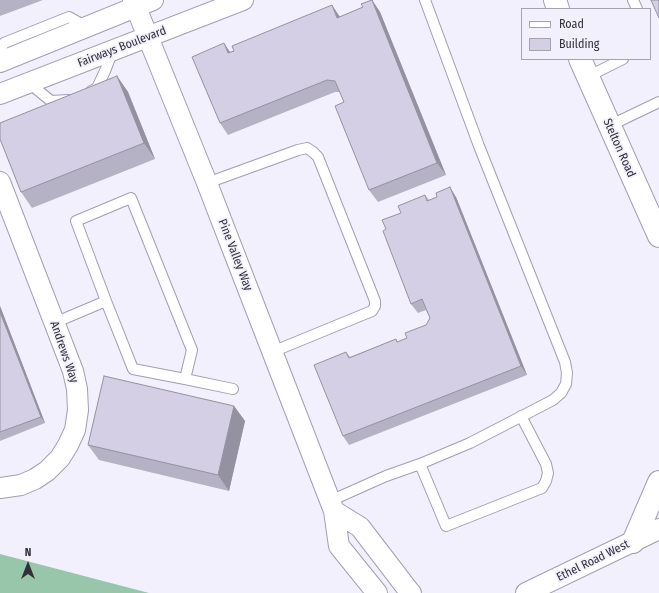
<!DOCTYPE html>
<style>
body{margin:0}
#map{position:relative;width:659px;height:593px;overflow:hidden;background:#f3f0fd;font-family:"Fira Sans Condensed",sans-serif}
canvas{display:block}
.legend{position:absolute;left:521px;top:8px;width:130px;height:52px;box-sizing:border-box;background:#f3f0fd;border:1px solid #a6a3af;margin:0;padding:5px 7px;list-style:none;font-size:12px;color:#323039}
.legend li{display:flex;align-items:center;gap:8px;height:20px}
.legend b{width:20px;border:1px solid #a6a3af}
.north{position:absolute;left:8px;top:545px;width:40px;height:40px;-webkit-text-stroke:3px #f3f0fd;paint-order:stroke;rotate:0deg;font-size:11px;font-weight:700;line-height:16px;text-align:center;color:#323039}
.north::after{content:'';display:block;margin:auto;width:14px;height:18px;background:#323039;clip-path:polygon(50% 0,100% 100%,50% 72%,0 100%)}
</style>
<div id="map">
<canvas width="659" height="593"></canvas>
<ul class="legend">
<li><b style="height:5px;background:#fff"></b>Road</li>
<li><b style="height:11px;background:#d4cfe5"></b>Building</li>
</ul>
<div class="north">N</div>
</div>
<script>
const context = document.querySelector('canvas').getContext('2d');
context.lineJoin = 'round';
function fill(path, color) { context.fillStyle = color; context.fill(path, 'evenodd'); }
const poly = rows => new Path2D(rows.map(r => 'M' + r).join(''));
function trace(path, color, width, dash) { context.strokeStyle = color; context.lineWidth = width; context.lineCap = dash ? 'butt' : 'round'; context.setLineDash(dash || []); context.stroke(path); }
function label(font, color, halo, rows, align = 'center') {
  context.font = font + ' "Fira Sans Condensed",sans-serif'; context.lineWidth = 3.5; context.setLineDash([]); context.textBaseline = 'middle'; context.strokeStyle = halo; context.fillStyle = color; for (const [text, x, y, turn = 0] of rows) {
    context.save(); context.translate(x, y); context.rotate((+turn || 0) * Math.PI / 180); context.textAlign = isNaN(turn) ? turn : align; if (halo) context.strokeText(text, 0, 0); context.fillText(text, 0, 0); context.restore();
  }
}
const forest = poly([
 [0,554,149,593,0,593]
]);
const lane = poly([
 [633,0,637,9],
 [0,50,4,43,69,17,87,27],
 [587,77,623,59],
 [29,83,51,101,69,100],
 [91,91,97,88,105,71,113,50],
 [609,126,659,102],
 [207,183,298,150,307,148,313,152,318,157,375,301,375,306,372,311,272,352],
 [54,323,106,301],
 [185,379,192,350,131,198,76,221,106,301,133,369,185,379,233,389],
 [420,464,446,526,542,488,546,481,548,473,546,464,521,416],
 [330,501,386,476,420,464,470,443,553,400,561,393,566,384,567,373,565,362,479,146,425,0]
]);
const street = poly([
 [133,0,207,183,229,240,334,511,339,546,377,593],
 [0,62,153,0],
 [0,94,243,0],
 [0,182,73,371,77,389,78,410,75,430,68,445,60,458,47,471,35,479,21,485,0,488],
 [334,511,360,527,409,591,411,593],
 [526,593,659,529]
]);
const secondary = poly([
 [555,0,558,9],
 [580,59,659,236],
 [633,542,659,482]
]);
const wall = poly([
 [0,0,43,0,0,16],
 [372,0,380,12,446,175,378,202,369,190,344,102,340,92,335,92,228,135,220,123,230,52,340,17,363,7],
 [117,76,128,92,155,159,32,208,21,192],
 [425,195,429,200,456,197,527,375,349,445,343,436,346,352,350,357,396,339,398,342,407,338,426,325,430,318,426,310,418,313,411,304,386,229],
 [0,306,45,423,0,441],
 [234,406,245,421,229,491,99,460,88,445]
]);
const shadedWall = poly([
 [372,0,380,12,446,175,437,163],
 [332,5,340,17,337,18],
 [224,43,232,55,228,53],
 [117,76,128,92,155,159,144,143],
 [450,187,456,197,527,375,521,366],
 [0,306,45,423,41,417,0,312],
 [234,406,245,421,229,491,218,475]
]);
const building = poly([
 [372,0,437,163,369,190,335,106,344,102,335,81,327,80,220,123,192,57,224,43,228,53,234,51,232,46,332,5,337,18,363,7,361,4,372,0],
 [651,0,659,0,659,18,651,0],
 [117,76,144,143,21,192,0,139,0,123,117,76],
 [450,187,521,366,343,436,314,365,346,352,349,358,396,339,397,342,407,338,405,333,426,325,430,318,422,299,411,304,383,231,386,229,382,220,401,213,398,206,425,195,427,201,437,197,436,193,450,187],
 [0,312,41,417,0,432,0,312],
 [104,376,234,406,218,475,88,445,104,376]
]);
const streetNames = [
 ["Fairways Boulevard",122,47,-21],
 ["Stelton Road",619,148,66],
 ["Pine Valley Way",235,255,69],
 ["Andrews Way",64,352,71],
 ["Ethel Road West",593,561,-26]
];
fill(forest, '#97c6aa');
trace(lane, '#a29db2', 12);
trace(street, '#a29db2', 22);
trace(secondary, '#a29db2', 24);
trace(lane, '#fff', 10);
trace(street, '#fff', 20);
trace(secondary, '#fff', 22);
fill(wall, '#b6b2c5');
fill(shadedWall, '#9491a0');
fill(building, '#d4cfe5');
trace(building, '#9491a0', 1);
label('12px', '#323039', '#f3f0fd', streetNames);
</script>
